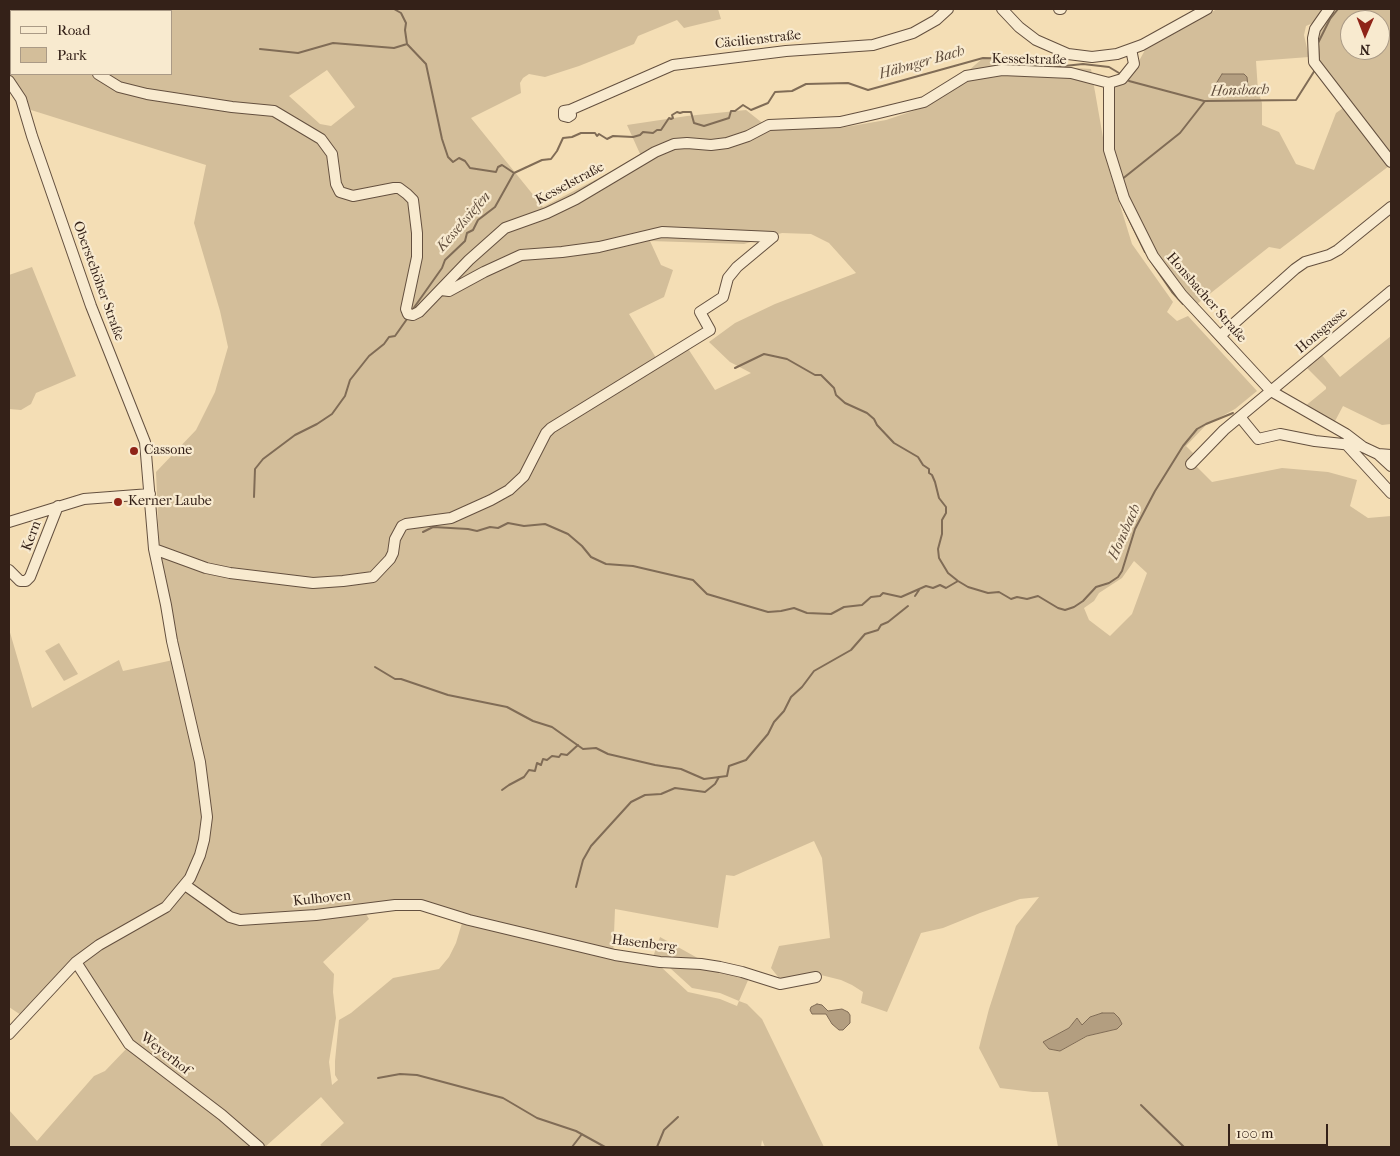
<!DOCTYPE html>
<meta charset="utf-8">
<style>
body{margin:0}
#map{position:relative;width:1400px;height:1156px;overflow:hidden;background:#f4deb5;font-family:"IM FELL French Canon",serif}
canvas{display:block}
.frame{position:absolute;inset:0;border:10px solid #342118;pointer-events:none}
.legend{position:absolute;left:10px;top:10px;width:162px;height:65px;box-sizing:border-box;background:#f8eacf;border:1px solid #aa9a86;margin:0;padding:6px 9px;list-style:none;font-size:15px;color:#342118}
.legend li{display:flex;align-items:center;gap:10px;height:25px}
.legend b{width:25px;border:1px solid #aa9a86}
.north{position:absolute;left:1340px;top:10px;width:50px;height:50px;box-sizing:border-box;background:#f8eacf;border:1px solid #aa9a86;border-radius:50%;rotate:181deg;font-size:14px;font-weight:700;line-height:20px;text-align:center;color:#342118}
.north::after{content:'';display:block;margin:auto;width:18px;height:22px;background:#8f2418;clip-path:polygon(50% 0,100% 100%,50% 72%,0 100%)}
.scale{position:absolute;left:1228px;top:1124px;width:100px;height:22px;box-sizing:border-box;border:2px solid #342118;border-top:0;padding-left:6px;font-size:15px;line-height:18px;white-space:nowrap;color:#342118;-webkit-text-stroke:4px #f8eacf;paint-order:stroke}
</style>
<div id="map">
<canvas width="1400" height="1156"></canvas>
<div class="frame"></div>
<ul class="legend">
<li><b style="height:6px;background:#f8eacf"></b>Road</li>
<li><b style="height:14px;background:#d3be9a"></b>Park</li>
</ul>
<div class="north">N</div>
<div class="scale">100 m</div>
</div>
<script>
const context = document.querySelector('canvas').getContext('2d');
context.lineJoin = 'round';
function fill(path, color) { context.fillStyle = color; context.fill(path, 'evenodd'); }
const poly = rows => new Path2D(rows.map(r => 'M' + r).join(''));
function trace(path, color, width, dash) { context.strokeStyle = color; context.lineWidth = width; context.lineCap = dash ? 'butt' : 'round'; context.setLineDash(dash || []); context.stroke(path); }
function label(font, color, halo, rows, align = 'center') {
  context.font = font + ' "IM FELL French Canon",serif'; context.lineWidth = 4.5; context.setLineDash([]); context.textBaseline = 'middle'; context.strokeStyle = halo; context.fillStyle = color; for (const [text, x, y, turn = 0] of rows) {
    context.save(); context.translate(x, y); context.rotate((+turn || 0) * Math.PI / 180); context.textAlign = isNaN(turn) ? turn : align; if (halo) context.strokeText(text, 0, 0); context.fillText(text, 0, 0); context.restore();
  }
}
const green = poly([
 [111,9,718,9,721,19,684,28,677,20,638,36,634,44,579,66,545,77,529,74,523,78,520,83,521,93,471,118,543,207,641,156,627,125,687,116,746,110,770,129,840,128,886,120,928,106,983,58,1026,65,1091,69,1108,166,1132,244,1173,302,1167,312,1177,321,1188,316,1257,391,1235,409,1206,425,1186,446,1194,454,1194,464,1212,482,1282,468,1328,472,1357,480,1350,506,1368,518,1391,516,1391,1147,1058,1147,1048,1092,1033,1092,1000,1088,979,1048,989,1009,1016,926,1039,897,1020,899,980,913,943,928,921,933,887,1012,861,1003,863,992,852,985,841,980,817,974,788,981,779,978,771,968,779,946,830,938,822,858,814,841,734,876,726,875,718,928,615,909,613,958,660,966,688,992,720,999,737,1006,739,1001,720,993,692,988,659,958,653,957,660,937,719,970,749,978,739,1001,747,1004,762,1019,824,1147,765,1147,762,1140,761,1147,323,1147,320,1145,344,1123,321,1097,265,1147,9,1147,9,1110,37,1141,94,1076,105,1071,128,1047,76,962,111,938,96,945,70,964,24,1017,9,1007,9,629,32,708,119,660,123,671,173,660,207,804,206,775,175,637,177,635,175,625,173,624,159,544,156,472,196,430,215,392,228,347,220,311,194,223,206,165,31,110,9,77,9,63,11,59,11,74,94,74,97,78,113,88,127,94,152,100,204,108,206,100,146,90,120,83,104,74,171,74,171,11,109,11],
 [327,70,355,107,331,126,320,124,289,96],
 [782,233,811,234,829,243,856,273,775,304,735,323,709,342,730,362,751,373,715,390,687,347,658,361,629,314,664,297,673,270,661,265,650,241,744,244],
 [1134,561,1147,573,1132,614,1110,636,1089,620,1084,608,1094,601,1099,593,1122,578],
 [398,901,421,901,465,913,456,943,449,957,439,969,393,978,351,1013,339,1020,335,1061,335,1075,338,1080,332,1085,329,1062,336,1018,333,992,334,974,323,962,369,919,360,904],
 [290,914,294,921,255,923,260,916],
 [1102,1013,1114,1013,1119,1018,1122,1024,1117,1029,1088,1036,1060,1051,1049,1049,1043,1042,1069,1028,1077,1018,1082,1025,1090,1017],
 [1217,9,1325,9,1317,21,1306,26,1304,35,1309,57,1256,61,1258,91,1262,103,1262,125,1279,132,1296,164,1314,170,1336,113,1343,108,1389,166,1280,249,1269,247,1197,304,1153,249,1123,182,1114,170,1111,85,1134,70,1145,50],
 [1333,9,1391,9,1391,158,1324,70,1321,62,1316,61,1316,40,1325,20],
 [1350,20,1380,20,1380,50,1350,50],
 [32,267,76,376,36,393,31,404,21,410,9,409,9,275],
 [1391,336,1391,424,1382,425,1343,406,1334,423,1304,407,1326,389,1326,387,1305,366,1321,354,1340,377],
 [59,643,78,674,64,681,45,651]
]);
const water = poly([
 [1222,74,1244,74,1247,77,1248,87,1247,93,1218,94,1214,92,1214,87,1222,74],
 [817,1004,822,1005,828,1011,842,1009,848,1012,850,1015,850,1023,843,1030,839,1030,832,1024,826,1014,812,1014,810,1010,811,1007,817,1004],
 [1102,1013,1114,1013,1119,1018,1122,1024,1117,1029,1087,1036,1060,1051,1049,1049,1043,1042,1069,1028,1077,1018,1082,1025,1090,1017,1102,1013]
]);
const stream = poly([
 [394,9,401,13,406,23,405,30,407,44,426,64,442,139,448,157,453,162,459,158,465,161,470,168,496,172,498,167,502,165,514,173,542,160,551,159,557,151,563,138,572,137,581,133,595,133,597,136,599,134,607,139,613,136,633,137,640,135,643,132,653,133,657,130,661,130,669,118,671,119,673,118,672,115,677,112,680,113,683,112,691,112,694,123,704,126,729,118,731,111,735,111,743,105,751,110,768,103,775,92,792,91,806,84,848,83,868,90,983,58,1025,59,1041,67],
 [260,49,298,53,333,43,394,48,407,44],
 [1319,60,1318,43,1330,19,1338,9],
 [1055,67,1083,64,1109,67,1119,73],
 [1129,81,1204,101],
 [1121,180,1180,133,1205,101,1296,100,1315,70],
 [1115,184,1117,193],
 [1124,209,1145,252],
 [1150,260,1172,292,1183,304],
 [1187,307,1229,353],
 [413,309,442,268,445,260,465,241,467,233,473,230,478,220,495,207,514,173],
 [735,368,764,354,787,359,815,375,821,375,834,388,836,395,845,403,867,413,874,419,877,425,894,443,918,457,923,465,929,469,929,473,932,475,935,482,939,498,946,507,946,513,942,520,942,534,938,549,939,558,948,573,958,581,968,587,988,593,999,592,1011,599,1017,597,1027,599,1038,596,1058,608,1065,610,1074,607,1083,601,1096,587,1109,583,1118,577,1122,571,1135,529,1155,491,1183,446,1197,429,1206,424,1233,413],
 [254,497,255,469,263,459,295,435,317,424,332,414,345,396,350,380,369,356,384,344,389,337,395,336,407,319],
 [423,532,433,527,468,529,477,531,490,527,498,528,508,523,524,526,545,524,568,534,582,546,591,557,606,564,633,566,693,580,707,594,768,612,781,611,794,608,807,613,831,614,844,607,862,605,871,597,880,596,883,593,901,597,926,586,933,588,940,585,946,588,958,581],
 [915,596,919,590],
 [375,667,395,679,401,679,448,695,507,707,533,721,552,727,583,749,596,748,608,754,655,765,681,769,704,779,727,776,729,766,746,760,768,734,774,722,784,711,791,697,802,687,814,671,851,650,865,634,878,630,881,625,888,622,908,606],
 [502,790,509,785,524,777,529,770,535,771,537,763,541,765,543,759,547,760,552,756,559,757,561,754,567,755,578,745],
 [576,887,583,860,591,846,631,802,645,795,661,794,675,788,705,792,715,784,719,777],
 [378,1078,400,1074,417,1075,503,1098,537,1118,576,1131,605,1147],
 [1141,1105,1184,1147],
 [572,1147,582,1134],
 [657,1147,664,1130,678,1117]
]);
const minor = poly([
 [1002,9,1019,27,1036,40,1068,54,1092,57,1117,54,1142,45,1207,9],
 [1059,9,1061,9],
 [1329,9,1315,29,1313,38,1314,62,1391,162],
 [67,11,70,9],
 [103,11,104,9],
 [9,51,11,50],
 [98,74,119,87,147,94,232,107,274,111,321,139,332,154,336,184,340,192,353,196,394,188,399,188,407,194,413,200,417,233,417,257,406,309,408,314,413,315,419,312,469,260,505,228,547,213,576,199,655,152,674,144,687,143,711,145,727,143,748,136,769,125,840,122,875,114,924,102,966,76,1002,70,1071,73,1109,83,1122,79,1134,64,1131,49],
 [9,81,21,99,32,136,91,306,145,442,154,549,166,605,172,641,200,762,207,817,204,840,200,855,190,878,166,907,99,945,76,962,9,1034],
 [1109,83,1109,150,1124,198,1153,256,1182,295,1271,391,1346,434,1363,447,1378,454,1391,455],
 [570,110,571,115,568,117,564,116,564,111,570,110,673,65,786,51,873,45,913,33,936,20,948,9],
 [441,290,449,291,484,272,521,255,562,252,599,247,662,232,773,237],
 [1221,335,1295,269,1305,262,1329,255,1338,250,1391,207],
 [1240,417,1258,439,1280,434,1315,441,1361,446],
 [1346,444,1391,493],
 [1378,454,1391,466],
 [1191,464,1224,430,1391,291],
 [9,522,84,499,150,494],
 [154,549,206,568,230,573,313,583,343,581,373,577,390,559,393,553,395,539,402,526,406,524,451,518,491,500,509,490,524,476,546,433,551,428,710,330,700,312,723,297,728,278,737,267,773,237],
 [9,570,20,581,26,581,30,577,58,506],
 [185,885,230,917,240,920,316,915,395,905,421,905,469,920,615,955,660,962,701,964,720,967,742,972,780,984,816,977],
 [76,962,129,1044,222,1115,259,1147]
]);
const markers = [
 [134,451,5,"#8f2418"],
 [118,502,5,"#8f2418"]
];
const streetNames = [
 ["Cäcilienstraße",758,40,-6],
 ["Kesselstraße",1029,60,1],
 ["Kesselstraße",570,184,-28],
 ["Oberstehöher Straße",98,281,70],
 ["Honsbacher Straße",1206,298,49],
 ["Honsgasse",1322,331,-40],
 ["Kern",32,536,-69],
 ["Kulhoven",322,899,-6],
 ["Hasenberg",644,944,7],
 ["Weyerhof",165,1054,38]
];
const poiNames = [
 ["Cassone",144,451],
 ["Kerner Laube",128,502]
];
const waterNames = [
 ["Hähnger Bach",922,63,-16],
 ["Honsbach",1240,91,-2],
 ["Kesselssiefen",464,222,-49],
 ["Honsbach",1125,532,-66]
];
fill(green, '#d3be9a');
fill(water, '#b39e80');
trace(water, '#806c56', 1);
trace(stream, '#806c56', 2);
trace(minor, '#64503f', 12);
trace(minor, '#f8eacf', 10);
for (const [x, y, r, color] of markers) { const dot = new Path2D(); dot.arc(x, y, r, 0, 2 * Math.PI); context.fillStyle = color; context.fill(dot); trace(dot, '#f8eacf', 2); }
label('14px', '#342118', '#f8eacf', streetNames);
label('14px', '#342118', '#f8eacf', poiNames, 'left');
label('italic 15px', '#604d3c', '#f8eacf', waterNames);
</script>
